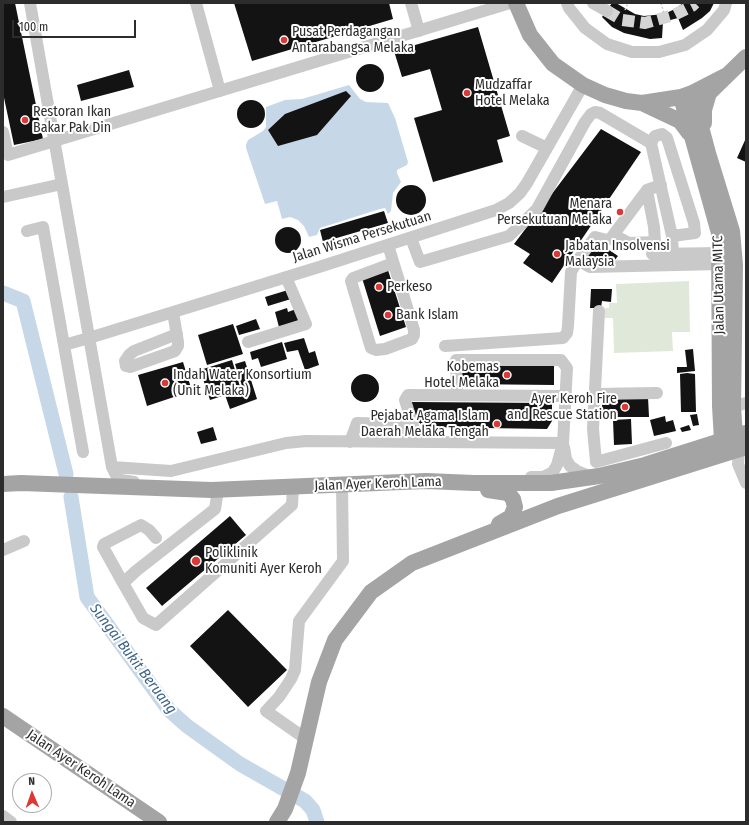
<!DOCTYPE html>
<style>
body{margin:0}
#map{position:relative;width:749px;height:825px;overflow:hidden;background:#fff;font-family:"Fira Sans Condensed",sans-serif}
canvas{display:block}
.frame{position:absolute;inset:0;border:4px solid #2c2c2c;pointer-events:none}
.north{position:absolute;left:12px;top:773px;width:40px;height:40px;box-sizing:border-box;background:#fff;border:1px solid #ababab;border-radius:50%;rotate:358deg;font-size:11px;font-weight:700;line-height:16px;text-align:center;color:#2c2c2c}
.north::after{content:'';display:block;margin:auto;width:14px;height:18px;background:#da3936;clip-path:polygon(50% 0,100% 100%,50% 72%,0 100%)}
.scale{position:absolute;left:12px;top:20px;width:124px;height:18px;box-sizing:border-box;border:2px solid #2c2c2c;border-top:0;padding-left:5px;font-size:12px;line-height:14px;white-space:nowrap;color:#2c2c2c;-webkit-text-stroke:3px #fff;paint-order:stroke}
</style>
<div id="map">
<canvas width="749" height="825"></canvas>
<div class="frame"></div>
<div class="north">N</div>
<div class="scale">100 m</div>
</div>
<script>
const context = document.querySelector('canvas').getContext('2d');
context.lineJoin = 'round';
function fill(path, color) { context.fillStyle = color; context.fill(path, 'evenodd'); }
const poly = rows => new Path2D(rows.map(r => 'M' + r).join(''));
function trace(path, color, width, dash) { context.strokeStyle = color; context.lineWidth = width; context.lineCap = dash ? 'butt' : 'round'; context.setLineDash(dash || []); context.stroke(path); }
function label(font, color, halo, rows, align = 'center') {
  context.font = font + ' "Fira Sans Condensed",sans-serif'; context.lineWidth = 4; context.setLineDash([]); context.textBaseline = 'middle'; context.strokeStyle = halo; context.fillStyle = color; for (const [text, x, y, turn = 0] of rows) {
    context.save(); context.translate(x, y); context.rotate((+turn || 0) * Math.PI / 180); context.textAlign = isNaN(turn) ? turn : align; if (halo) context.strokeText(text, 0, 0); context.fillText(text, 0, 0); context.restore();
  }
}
const green = poly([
 [689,281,690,332,672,332,673,351,614,353,613,318,605,318,605,308,609,308,609,303,617,303,616,284]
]);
const water = poly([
 [349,85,360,99,366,102,388,103,395,118,408,162,407,165,397,170,397,173,401,182,393,193,391,211,388,214,385,208,380,209,320,228,317,235,309,237,304,226,298,220,290,217,282,219,277,201,265,204,246,148,246,145,248,140,263,131,266,127,266,107,285,100,302,99]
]);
const river = poly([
 [3,293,23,301,66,474],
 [71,497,87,597,169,710,187,726,240,764,305,801,313,810,317,822]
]);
const building = poly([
 [3,3,15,3,43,139,14,145,3,93],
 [234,3,389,3,393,19,252,61],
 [612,3,616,3,635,14,644,16,664,14,675,9,683,3,714,3,710,11,702,18,683,30,678,18,663,22,662,38,650,39,624,33,612,27,602,17],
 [478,27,510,136,497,140,503,162,433,182,414,118,442,110,430,69,402,77,394,51],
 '356 78a14 14 0 1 1 28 0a14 14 0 1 1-28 0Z',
 [129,70,134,87,81,101,77,85],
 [346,91,351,96,317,135,278,146,268,130,285,114],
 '237 114a14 14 0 1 1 28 0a14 14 0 1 1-28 0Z',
 [601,129,641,152,552,283,523,263,530,254,514,244],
 [746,138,746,162,737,158],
 '396 200a15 15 0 1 1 30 0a15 15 0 1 1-30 0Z',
 [384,211,388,223,323,242,320,230],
 '275 240a13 13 0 1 1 26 0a13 13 0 1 1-26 0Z',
 [596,241,618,256,614,261,589,261,585,258],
 [388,270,406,327,380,336,362,278],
 [591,289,612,289,611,302,602,301,601,308,590,308],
 [288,290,291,299,268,306,265,297],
 [287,308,288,312,296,309,300,320,279,327,275,312],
 [256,319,260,329,239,335,236,326],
 [233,324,243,354,207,365,198,335],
 [304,338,309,353,315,351,319,365,305,370,298,350,287,352,284,343],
 [282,342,287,359,261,367,258,358,252,360,250,352],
 [693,349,695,371,677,373,677,367,687,367,685,350],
 [232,360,241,390,243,389,235,364,245,361,257,399,230,409,225,395,210,400,200,370],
 [183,362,192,391,147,406,138,375],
 [460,365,554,365,554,385,460,384],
 [687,373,695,374,696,412,681,412,680,374],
 '351 388a14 14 0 1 1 28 0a14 14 0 1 1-28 0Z',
 [602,397,648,397,649,417,602,417],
 [411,402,552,403,552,421,547,429,425,427,417,421],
 [697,414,699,425,693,426,690,415],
 [665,416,666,422,673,420,676,431,654,436,650,420],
 [631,419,632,444,614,445,613,420],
 [689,425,691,430,682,432,680,428],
 [213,427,217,440,201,444,197,432],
 [230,516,246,535,162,606,146,588],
 [228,610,287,670,248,707,190,646]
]);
const minorTunnel = poly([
 [607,11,622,20,645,23,674,15,692,6,695,3]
]);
const path = poly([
 [661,3,664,14],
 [625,10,628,3]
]);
const minor = poly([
 [30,3,112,467,117,477,121,480,134,482],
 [196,3,220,91],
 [411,3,419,31],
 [567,3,569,8,585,28,607,44,632,52,659,52,685,45,707,30,724,10,726,3],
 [593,3,607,11],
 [3,132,8,155,510,3],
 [522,136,547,148],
 [3,197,62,184],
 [27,231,43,227,83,452],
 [614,235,629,243,655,242,654,227,647,190],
 [672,236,695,233,694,223,667,138,662,134,655,136,651,143,672,236,673,253],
 [411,238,420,262,509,236,537,209,585,122,591,114,595,112,600,113,651,143],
 [388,245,414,330,414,335,412,339,385,349,376,350,371,348,351,281,353,278,393,263],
 [652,254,720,253],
 [578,260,590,267,720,264],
 [599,311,593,429,596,462,666,443],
 [173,312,178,342,178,346,175,351,130,367,126,366,125,361,129,355,134,351,177,334],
 [248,342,306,324,286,277],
 [64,345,89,338,319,267,496,210,509,203,520,193,527,183,583,85],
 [445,346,563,338,567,333,568,326,571,272,578,260,595,237,607,240,611,238,647,190,661,185],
 [457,394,456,360,561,360,567,368,563,443,557,465,553,472,543,477,531,477],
 [595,394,657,393],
 [725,409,746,403],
 [350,442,357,423,398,424,416,436],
 [418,442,405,400,408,395,566,396],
 [564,447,566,459,570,466,577,471,592,477],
 [739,449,738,464,746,483],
 [112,467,171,471,286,443,306,441,563,443],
 [218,490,215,509,136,571,123,583,143,618,156,625,292,505,293,487],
 [3,550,24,541],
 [123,583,103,547,104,544,141,525,149,530,156,538],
 [306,739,266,711,279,697,291,679,295,670,299,621,343,561,342,484],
 [3,816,11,822]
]);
const major = poly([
 [516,3,530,35,553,64,583,85,605,95,626,101,642,103,681,97,692,93,727,75],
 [692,93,708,153,732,231,735,265,733,407,735,436,738,445],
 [681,97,719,233,720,406,722,440,725,450],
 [642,103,680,121,689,133],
 [704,123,704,110,709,93,746,57],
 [3,484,21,483,211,490,426,481,474,483,551,483,599,476,645,465,746,433],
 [488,490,508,493,513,499,515,507,511,517,499,524],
 [3,716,159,822],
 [277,822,285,809,298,773,319,682,335,640,371,592,412,563,558,506,746,447]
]);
const markers = [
 [284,40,4,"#da3936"],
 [467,93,4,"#da3936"],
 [25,120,4,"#da3936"],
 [620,212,4,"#da3936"],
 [557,254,4,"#da3936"],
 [379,287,4,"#da3936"],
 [388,315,4,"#da3936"],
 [507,375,4,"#da3936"],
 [165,383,4,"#da3936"],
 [625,407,4,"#da3936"],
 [497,424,4,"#da3936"],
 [196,561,5,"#da3936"]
];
const poiNames = [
 ["Pusat Perdagangan",292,32],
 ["Antarabangsa Melaka",292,48],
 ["Mudzaffar",475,85],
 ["Hotel Melaka",475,101],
 ["Restoran Ikan",33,112],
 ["Bakar Pak Din",33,128],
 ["Menara",612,204,"right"],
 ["Persekutuan Melaka",612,220,"right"],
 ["Jabatan Insolvensi",565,246],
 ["Malaysia",565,262],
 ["Perkeso",387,287],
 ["Bank Islam",396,315],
 ["Kobemas",499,367,"right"],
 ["Hotel Melaka",499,383,"right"],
 ["Indah Water Konsortium",173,375],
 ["(Unit Melaka)",173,391],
 ["Ayer Keroh Fire",617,399,"right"],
 ["and Rescue Station",617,415,"right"],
 ["Pejabat Agama Islam",489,416,"right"],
 ["Daerah Melaka Tengah",489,432,"right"],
 ["Poliklinik",205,553],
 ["Komuniti Ayer Keroh",205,569]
];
const streetNames = [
 ["Jalan Wisma Persekutuan",362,237,-17],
 ["Jalan Utama MITC",719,285,-91],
 ["Jalan Ayer Keroh Lama",378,484,-2],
 ["Jalan Ayer Keroh Lama",81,769,34]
];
const waterNames = [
 ["Sungai Bukit Beruang",133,659,53]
];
fill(green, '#e0e9d9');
fill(water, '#c6d8e8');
trace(river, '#c6d8e8', 15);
fill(building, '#131313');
trace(minorTunnel, '#d5d5d5', 12, [12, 6]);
trace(path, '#c9c9c9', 1.5, [2, 2]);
trace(minor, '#c9c9c9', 12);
trace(major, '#a4a4a4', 16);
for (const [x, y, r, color] of markers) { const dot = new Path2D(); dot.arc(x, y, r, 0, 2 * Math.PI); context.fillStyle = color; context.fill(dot); trace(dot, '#fff', 1.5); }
label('14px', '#2c2c2c', '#fff', poiNames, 'left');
label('14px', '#2c2c2c', '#fff', streetNames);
label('italic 15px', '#3f6588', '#fff', waterNames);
</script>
